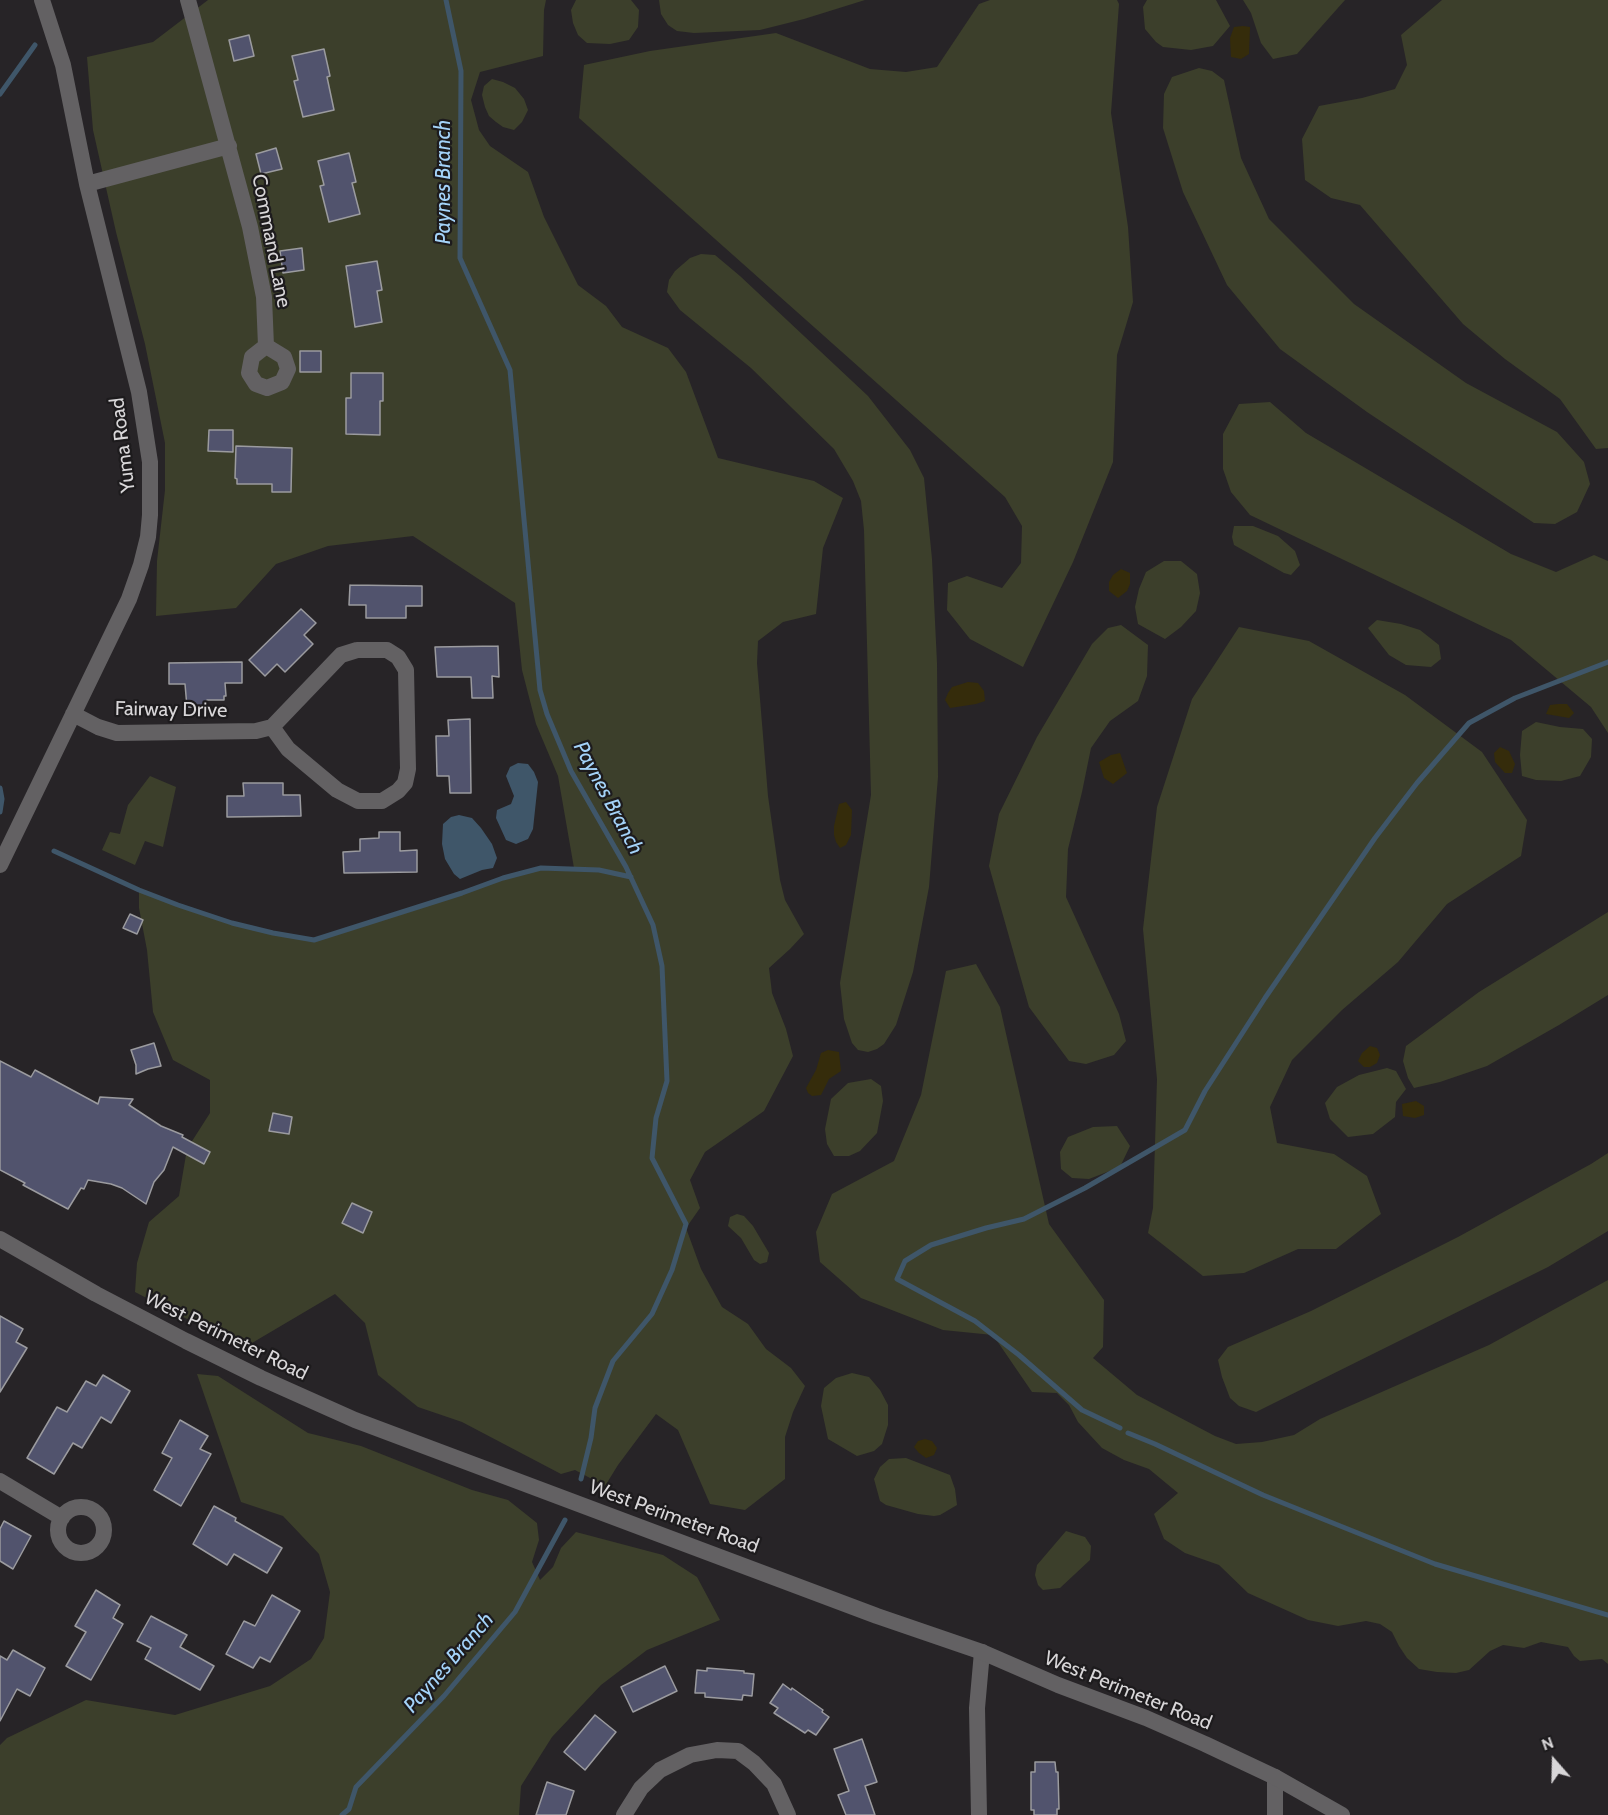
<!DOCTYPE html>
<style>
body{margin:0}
#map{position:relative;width:1608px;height:1815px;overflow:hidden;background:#272427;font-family:Cabin,sans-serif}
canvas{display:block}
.north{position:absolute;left:1524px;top:1731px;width:60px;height:60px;-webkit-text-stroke:4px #1d1b1d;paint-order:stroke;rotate:340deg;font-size:16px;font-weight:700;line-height:24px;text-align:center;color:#d8d6d8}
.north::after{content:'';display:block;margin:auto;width:21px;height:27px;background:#d8d6d8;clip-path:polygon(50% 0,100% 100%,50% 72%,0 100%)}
</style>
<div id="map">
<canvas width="1608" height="1815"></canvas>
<div class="north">N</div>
</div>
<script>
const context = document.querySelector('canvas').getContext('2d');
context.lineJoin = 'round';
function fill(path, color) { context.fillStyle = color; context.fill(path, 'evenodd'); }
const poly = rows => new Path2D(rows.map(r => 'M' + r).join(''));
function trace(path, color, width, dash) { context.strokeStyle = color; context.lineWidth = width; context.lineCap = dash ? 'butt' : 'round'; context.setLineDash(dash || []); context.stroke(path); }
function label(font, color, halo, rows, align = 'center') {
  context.font = font + ' Cabin,sans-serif'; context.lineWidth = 4.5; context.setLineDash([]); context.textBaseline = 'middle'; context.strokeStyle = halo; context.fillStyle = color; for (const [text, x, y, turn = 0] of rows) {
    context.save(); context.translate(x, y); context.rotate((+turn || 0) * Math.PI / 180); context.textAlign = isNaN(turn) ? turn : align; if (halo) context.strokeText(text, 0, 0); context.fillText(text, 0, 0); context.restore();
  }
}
const green = poly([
 [208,0,546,0,544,10,543,56,480,72,471,100,479,130,490,146,528,172,544,217,578,285,606,306,622,327,668,348,686,372,718,458,814,481,843,498,823,548,816,614,783,622,758,641,757,663,768,796,780,880,785,900,804,934,790,949,769,968,772,993,786,1029,793,1056,764,1111,705,1152,690,1180,700,1208,686,1228,701,1269,722,1307,748,1324,766,1349,791,1368,805,1386,793,1412,785,1437,785,1479,745,1510,710,1504,678,1430,656,1414,618,1465,605,1486,575,1470,561,1474,462,1422,418,1407,378,1375,365,1323,335,1294,252,1343,216,1334,135,1292,137,1263,149,1222,179,1196,187,1149,210,1113,210,1080,173,1060,153,1012,147,950,139,908,139,890,232,923,273,933,314,940,462,893,503,878,541,868,574,868,558,776,536,724,522,670,515,603,413,536,328,546,276,564,236,608,156,616,157,561,165,490,165,443,145,344,116,232,93,130,87,57,153,42],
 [576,0,631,0,639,10,638,27,629,40,610,44,587,43,578,35,573,23,571,10],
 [659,0,865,0,804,19,760,30,694,33,677,31,668,25,661,14],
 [990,0,1117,0,1119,4,1111,113,1128,227,1133,302,1117,355,1113,462,1073,562,1023,667,970,639,947,610,948,583,967,576,1002,588,1021,563,1022,526,1005,497,579,118,584,65,650,51,776,33,870,69,906,72,937,67,979,4],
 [1147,0,1216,0,1230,26,1213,46,1191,50,1163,47,1156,42,1145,29,1143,7],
 [1243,0,1345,0,1297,54,1273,59,1261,43,1251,13],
 [1442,0,1608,0,1608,448,1596,449,1560,399,1505,359,1463,324,1360,205,1331,198,1305,180,1302,139,1319,106,1362,98,1395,89,1407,65,1401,35],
 [1199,68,1212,71,1224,80,1241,158,1269,219,1354,304,1466,383,1557,432,1584,462,1590,484,1577,512,1555,524,1534,523,1367,412,1280,349,1227,285,1183,192,1163,128,1164,94,1172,77],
 [492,79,503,82,515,88,524,99,528,110,522,122,514,130,503,127,496,122,489,116,485,107,482,95,484,86],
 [701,254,715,255,740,276,868,396,910,450,924,478,932,559,937,663,938,777,929,887,913,972,896,1025,884,1044,877,1049,868,1052,858,1050,852,1043,844,1019,840,983,871,795,864,530,861,501,853,481,834,449,751,368,680,310,667,292,669,280,675,271,690,258],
 [1270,402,1306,433,1511,554,1556,572,1594,555,1608,561,1608,733,1591,707,1511,640,1250,515,1231,492,1223,469,1223,434,1239,404],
 [1234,526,1253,526,1278,536,1295,551,1300,565,1291,575,1284,573,1234,545,1232,537],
 [1164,561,1181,561,1197,574,1200,593,1196,611,1181,627,1165,639,1138,624,1135,607,1139,589,1146,572],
 [1377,620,1401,624,1420,630,1439,645,1441,659,1431,667,1406,665,1389,655,1368,628],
 [1121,625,1148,645,1147,676,1138,701,1110,721,1091,748,1082,792,1068,849,1066,897,1119,1014,1126,1041,1114,1055,1086,1064,1069,1061,1029,1007,989,866,999,814,1037,737,1092,644,1108,628],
 [1239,627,1309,641,1405,695,1482,752,1527,820,1521,856,1447,904,1398,962,1342,1010,1292,1060,1270,1107,1277,1143,1334,1154,1367,1176,1381,1214,1336,1249,1298,1249,1244,1273,1203,1276,1148,1233,1153,1208,1157,1079,1143,929,1157,807,1192,699],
 [1536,722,1560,727,1583,729,1592,739,1591,757,1580,776,1561,781,1536,780,1522,776,1520,755,1522,731],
 [150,776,176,787,163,847,145,841,135,865,102,850,110,832,120,834,128,805],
 [1608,912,1608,995,1559,1025,1487,1066,1440,1082,1414,1088,1408,1078,1403,1061,1406,1046,1479,992],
 [976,964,1000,1007,1049,1224,1104,1300,1103,1347,1093,1358,1137,1395,1215,1436,1236,1444,1262,1442,1294,1435,1320,1419,1489,1345,1608,1280,1608,1664,1602,1659,1580,1661,1574,1656,1568,1647,1541,1642,1524,1648,1503,1645,1490,1651,1469,1670,1456,1673,1437,1672,1419,1669,1407,1658,1399,1646,1392,1632,1380,1624,1366,1621,1338,1626,1308,1620,1248,1593,1219,1565,1185,1553,1164,1539,1154,1514,1178,1493,1149,1469,1124,1460,1102,1448,1078,1422,1069,1405,1057,1393,1032,1392,993,1335,943,1330,861,1298,820,1262,816,1232,832,1194,894,1161,921,1095,946,971],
 [1387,1068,1396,1071,1406,1089,1396,1102,1395,1117,1373,1134,1348,1137,1330,1119,1325,1103,1337,1087,1359,1075],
 [871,1079,881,1086,883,1101,877,1133,860,1151,849,1156,834,1156,827,1144,825,1129,831,1099,848,1083],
 [1117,1126,1130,1146,1120,1167,1089,1179,1072,1178,1061,1169,1060,1152,1068,1137,1093,1127],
 [1608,1153,1608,1231,1548,1267,1256,1412,1239,1406,1230,1398,1222,1377,1218,1360,1228,1347,1311,1311,1458,1237,1591,1164],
 [737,1214,744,1216,753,1226,769,1253,767,1262,760,1264,754,1260,741,1238,728,1226,730,1217],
 [852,1373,869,1377,880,1390,888,1405,888,1425,882,1444,874,1451,857,1456,828,1439,821,1406,824,1388,836,1378],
 [197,1374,218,1376,308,1433,361,1446,472,1490,508,1500,537,1523,539,1540,532,1562,540,1580,553,1567,561,1548,576,1532,663,1555,697,1577,720,1620,647,1650,601,1685,552,1737,521,1786,519,1815,0,1815,0,1745,7,1738,86,1700,175,1715,270,1686,311,1659,324,1638,330,1592,319,1554,283,1516,241,1502],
 [906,1458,950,1475,955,1489,957,1505,940,1515,934,1516,918,1514,886,1505,880,1501,874,1479,880,1467,889,1459],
 [1066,1531,1085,1537,1091,1546,1090,1560,1060,1588,1043,1590,1038,1585,1035,1575,1037,1565]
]);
const sand = poly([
 [1243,26,1250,27,1249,54,1241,59,1231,57,1230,38,1234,27],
 [1121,569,1130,573,1130,584,1127,591,1118,598,1109,591,1109,582,1113,575],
 [968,682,978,683,984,691,985,701,976,704,950,708,945,700,948,693,952,687],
 [1558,704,1567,704,1574,713,1569,718,1546,714,1550,705],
 [1500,747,1509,751,1515,764,1512,773,1505,773,1495,762,1494,753],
 [1120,753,1127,773,1113,784,1104,778,1099,762,1111,755],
 [846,802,852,810,851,835,846,845,840,848,836,842,834,835,834,826,839,804],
 [1370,1046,1377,1048,1380,1055,1377,1063,1370,1067,1364,1067,1358,1061,1362,1053],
 [828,1050,839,1052,841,1071,829,1079,821,1095,812,1096,808,1093,806,1088,816,1070,821,1053],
 [1416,1101,1424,1106,1424,1115,1415,1118,1403,1116,1402,1104],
 [925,1439,932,1441,937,1448,934,1455,926,1458,919,1453,914,1447,918,1441]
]);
const water = poly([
 [518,763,528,764,534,772,538,782,533,829,528,839,516,844,506,840,496,818,497,810,511,804,514,796,506,776,510,767],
 [459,815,472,818,481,828,492,844,497,858,493,868,482,870,460,879,454,874,445,859,442,844,443,824,451,817]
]);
const stream = poly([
 [446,0,461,71,460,258,510,370,540,690,547,714,571,771,626,867,653,925,662,966,667,1081,656,1118,652,1158,686,1224,672,1270,652,1314,613,1361,595,1408,591,1438,581,1479],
 [0,94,35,45],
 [0,788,2,799,0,812],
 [54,851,139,890,178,905,232,923,273,933,314,940,462,893,503,878,541,868,599,870,631,877],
 [1120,1428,1082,1410,1019,1355,975,1321,897,1279,905,1261,931,1245,986,1228,1024,1219,1085,1188,1185,1130,1205,1091,1265,998,1375,838,1417,783,1469,723,1515,698,1608,662],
 [1128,1433,1155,1444,1263,1495,1435,1564,1608,1615],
 [342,1815,349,1809,356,1787,444,1696,515,1612,565,1520]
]);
const building = poly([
 [249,35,254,56,234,61,229,40,249,35],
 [324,49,330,76,327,77,334,110,303,117,294,81,298,80,292,56,324,49],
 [276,148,282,169,261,174,256,154,276,148],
 [349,153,356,182,352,183,360,214,329,222,320,186,324,185,318,161,349,153],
 [302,248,304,270,283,273,280,251,302,248],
 [377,261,382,290,377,291,382,322,355,327,346,266,377,261],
 [300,351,321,351,321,372,300,372,300,351],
 [351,373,383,373,383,401,380,401,380,435,346,434,346,398,351,398,351,373],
 [209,430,233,430,233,452,208,451,209,430],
 [236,446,292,448,291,492,272,492,272,484,237,484,237,479,235,478,236,446],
 [350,585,422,586,422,606,406,606,406,618,366,618,366,605,349,605,350,585],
 [301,609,316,623,304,635,313,644,285,672,277,664,265,676,249,660,301,609],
 [498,646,499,677,492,676,493,698,472,698,471,677,437,677,435,647,498,646],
 [242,662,242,683,225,683,226,696,224,696,224,700,207,700,206,708,187,707,185,684,169,684,169,663,242,662],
 [470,719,471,793,450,793,449,776,437,776,436,736,449,736,448,720,470,719],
 [243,783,283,783,283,795,300,795,301,816,227,817,227,796,244,796,243,783],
 [379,832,400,832,400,851,417,850,417,872,344,873,343,852,360,851,360,839,379,838,379,832],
 [130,914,143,920,137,934,123,928,130,914],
 [154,1043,161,1066,148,1069,136,1074,136,1065,131,1050,154,1043],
 [0,1061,31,1077,35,1070,98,1104,100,1097,133,1099,129,1105,161,1126,183,1135,182,1137,210,1152,204,1164,173,1147,164,1170,154,1182,146,1204,122,1188,111,1184,88,1180,84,1189,81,1188,68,1209,23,1185,25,1183,0,1170,0,1061],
 [273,1113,292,1117,289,1134,269,1131,273,1113],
 [352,1203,372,1212,363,1233,342,1223,352,1203],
 [0,1316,23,1329,16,1342,27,1348,0,1392,0,1316],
 [103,1375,130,1391,111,1423,101,1417,82,1448,73,1443,54,1474,27,1458,57,1407,67,1412,86,1381,96,1386,103,1375],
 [180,1420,208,1436,200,1449,211,1454,181,1506,154,1490,172,1458,162,1453,180,1420],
 [214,1506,236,1518,235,1521,282,1548,267,1573,234,1554,227,1565,193,1544,214,1506],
 [4,1521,31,1536,13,1569,0,1561,0,1529,4,1521],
 [96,1590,120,1605,113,1618,123,1624,91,1680,66,1666,86,1632,75,1626,96,1590],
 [272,1595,300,1611,270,1662,260,1657,253,1668,226,1654,244,1621,255,1626,272,1595],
 [151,1616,187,1635,180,1647,214,1666,200,1690,145,1659,151,1648,137,1641,151,1616],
 [13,1650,45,1668,30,1696,17,1689,0,1721,0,1656,7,1660,13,1650],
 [665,1666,677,1691,633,1712,621,1687,665,1666],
 [707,1668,744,1671,744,1673,754,1674,752,1696,743,1695,742,1700,705,1697,705,1693,695,1693,697,1670,707,1671,707,1668],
 [783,1684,791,1690,792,1688,823,1710,822,1712,829,1717,816,1735,808,1730,805,1733,774,1713,778,1708,770,1703,783,1684],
 [595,1715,616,1732,585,1770,564,1752,595,1715],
 [862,1739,877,1782,865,1786,875,1815,846,1815,838,1795,849,1791,834,1749,862,1739],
 [1035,1762,1055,1762,1056,1772,1058,1772,1059,1809,1057,1809,1057,1815,1034,1815,1034,1810,1031,1810,1031,1772,1035,1772,1035,1762],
 [547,1782,574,1791,566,1815,536,1815,547,1782]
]);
const minor = poly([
 [188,0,250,227,264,297,266,346],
 [87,184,229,146],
 [266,346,284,357,288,369,282,382,267,388,256,384,249,373,252,357,266,346],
 [357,650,387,650,398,657,406,670,408,769,405,783,398,791,382,801,358,801,337,790,288,749,272,727,341,655,357,650],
 [73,714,98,727,117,733,256,731,272,727],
 [0,865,129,599,141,565,148,537,150,515,150,462,139,392,87,184,63,65,42,0],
 [0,1481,62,1518],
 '58 1530a23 23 0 1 1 46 0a23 23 0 1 1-46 0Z',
 [1275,1777,1275,1815],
 [624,1815,641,1788,660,1770,690,1755,717,1750,738,1751,754,1763,774,1784,788,1815],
 [979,1815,977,1708,982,1652]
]);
const tertiary = poly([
 [0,1239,96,1294,186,1341,261,1378,355,1420,877,1616,982,1652,1058,1685,1146,1718,1205,1744,1275,1777,1342,1815]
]);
const streetNames = [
 ["Command Lane",271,241,79],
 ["Yuma Road",123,445,-97],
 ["Fairway Drive",171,710,1],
 ["West Perimeter Road",226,1336,26],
 ["West Perimeter Road",674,1517,20],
 ["West Perimeter Road",1128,1691,22]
];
const waterNames = [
 ["Paynes Branch",444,182,-90],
 ["Paynes Branch",608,798,62],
 ["Paynes Branch",449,1663,-49]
];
fill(green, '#3c3f2b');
fill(sand, '#352c0b');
fill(water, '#3f5669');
trace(stream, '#3f5669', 5);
fill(building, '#51536d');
trace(building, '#9b9b9f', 1.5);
trace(minor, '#636163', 16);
trace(tertiary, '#636163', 16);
label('20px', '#d8d6d8', '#1d1b1d', streetNames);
label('italic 21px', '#a4d3f9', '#1d1b1d', waterNames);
</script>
